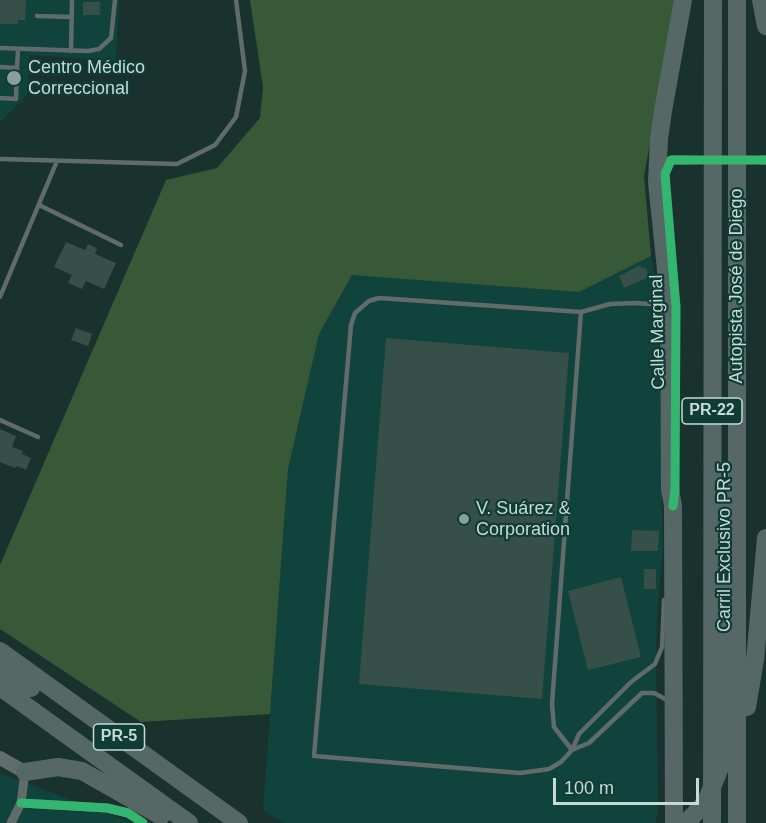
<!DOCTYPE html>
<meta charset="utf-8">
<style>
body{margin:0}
#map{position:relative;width:766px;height:823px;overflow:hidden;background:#1a322e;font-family:Arial,sans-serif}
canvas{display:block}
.scale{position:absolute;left:553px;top:778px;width:146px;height:27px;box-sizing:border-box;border:3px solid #c4dad5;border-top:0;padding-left:8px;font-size:18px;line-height:21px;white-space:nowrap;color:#c4dad5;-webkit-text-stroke:4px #103c35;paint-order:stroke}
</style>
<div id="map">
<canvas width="766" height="823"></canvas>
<div class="scale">100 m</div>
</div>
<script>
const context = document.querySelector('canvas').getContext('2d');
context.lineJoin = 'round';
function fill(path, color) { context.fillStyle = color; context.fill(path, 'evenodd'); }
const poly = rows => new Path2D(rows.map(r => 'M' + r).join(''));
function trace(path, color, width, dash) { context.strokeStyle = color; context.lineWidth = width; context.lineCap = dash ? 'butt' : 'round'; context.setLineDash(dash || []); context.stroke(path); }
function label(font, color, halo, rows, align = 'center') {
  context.font = font + ' Arial,sans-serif'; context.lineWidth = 4.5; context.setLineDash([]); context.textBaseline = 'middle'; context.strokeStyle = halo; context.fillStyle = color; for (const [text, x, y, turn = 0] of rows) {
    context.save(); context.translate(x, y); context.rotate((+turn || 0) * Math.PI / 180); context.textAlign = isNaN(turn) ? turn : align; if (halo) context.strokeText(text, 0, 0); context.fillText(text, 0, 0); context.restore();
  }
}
const built = poly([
 [0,0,119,0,116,61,30,55,27,95,0,122],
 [651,256,658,288,663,547,658,602,656,648,658,814,655,823,284,823,263,810,288,469,319,334,353,274,579,292],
 [0,773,131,822,132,823,0,823]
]);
const green = poly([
 [250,0,676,0,644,176,651,256,579,292,352,275,319,334,288,469,270,714,141,722,0,629,0,565,166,180,217,168,260,118,263,87]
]);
const building = poly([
 [0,0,26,0,25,20,18,20,18,24,0,24],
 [83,2,100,2,100,15,83,15],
 [66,242,85,250,88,244,97,248,95,254,116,263,104,289,86,281,82,289,68,283,72,275,54,267],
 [639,266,646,269,648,274,647,278,624,288,619,276],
 [76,328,92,334,88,346,71,340],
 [386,338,569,353,542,699,359,684],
 [0,429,16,436,12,447,23,451,22,454,31,458,26,470,17,466,15,468,0,462],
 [632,530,659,531,658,551,631,551],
 [644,569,656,569,656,589,644,589],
 [621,577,641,657,588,670,568,591]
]);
const streetTunnel = poly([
 [690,160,762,160]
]);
const lane = poly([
 [37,16,72,17],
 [0,48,88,51,99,49,111,38,115,0],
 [71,51,72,0],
 [0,67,17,68,16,99,0,98],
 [17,68,18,49],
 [0,159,177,164,215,145,236,117,245,71,236,0],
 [39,205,121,245],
 [0,297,57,161],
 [581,312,379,298,369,301,355,313,351,325,314,756,520,773,549,769,561,762,572,750,579,734,631,682,655,664,662,647,664,600],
 [0,420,38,437],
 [572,750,554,727,552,704,581,312,610,304,635,303,665,305],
 [572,750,589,743,642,693,654,693,669,701]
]);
const street = poly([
 [762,160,766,160],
 [665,182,665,174,671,160,690,160],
 [21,803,107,808,128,813,143,823],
 [11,823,21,803,25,772]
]);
const secondary = poly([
 [0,758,25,772]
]);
const highway = poly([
 [737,0,737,823],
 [761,0,766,26],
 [0,651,239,823],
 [0,667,31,688],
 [0,687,189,823],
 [747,707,755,660,766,538],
 [25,772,58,767,82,771,161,816],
 [674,823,673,506,670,489,669,299,657,182,659,139,663,111,683,0],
 [712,823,713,0]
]);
const highwayBridge = poly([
 [686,823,702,806,708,797,721,765,724,746,725,499]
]);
const cycleway = poly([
 [673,506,675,489,676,307,665,174,671,160,766,160],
 [21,803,107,808,128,813,143,823]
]);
const markers = [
 [14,78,8,"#889f9b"],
 [464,519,6,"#889f9b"]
];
const shields = [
 [712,411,60],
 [119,737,51]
];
const shieldNames = [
 ["PR-22",712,411],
 ["PR-5",119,737]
];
const poiNames = [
 ["Centro Médico",28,68],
 ["Correccional",28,89],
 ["V. Suárez &",476,509],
 ["Corporation",476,530]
];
const streetNames = [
 ["Autopista José de Diego",737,286,-90],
 ["Calle Marginal",658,332,-91],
 ["Carril Exclusivo PR-5",725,547,-90]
];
fill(built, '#0f433c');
fill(green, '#375938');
fill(building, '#374f49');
trace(streetTunnel, '#344b47', 9, [9, 4.5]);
trace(lane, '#606b6a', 4.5);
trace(street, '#606b6a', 9);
trace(secondary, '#5f6e6c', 14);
trace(highway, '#566866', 18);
trace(highwayBridge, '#566866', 18);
trace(cycleway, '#33b770', 9);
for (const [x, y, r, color] of markers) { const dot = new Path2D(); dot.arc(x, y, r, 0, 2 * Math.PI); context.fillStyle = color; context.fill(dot); trace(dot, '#103c35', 2); }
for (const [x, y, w] of shields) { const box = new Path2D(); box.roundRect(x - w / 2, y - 13, w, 26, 4.5); context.fillStyle = '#103c35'; context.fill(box); trace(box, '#c4dad5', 1.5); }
label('bold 16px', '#c4dad5', null, shieldNames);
label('18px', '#c4dad5', '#103c35', poiNames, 'left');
label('18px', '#c4dad5', '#103c35', streetNames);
</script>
